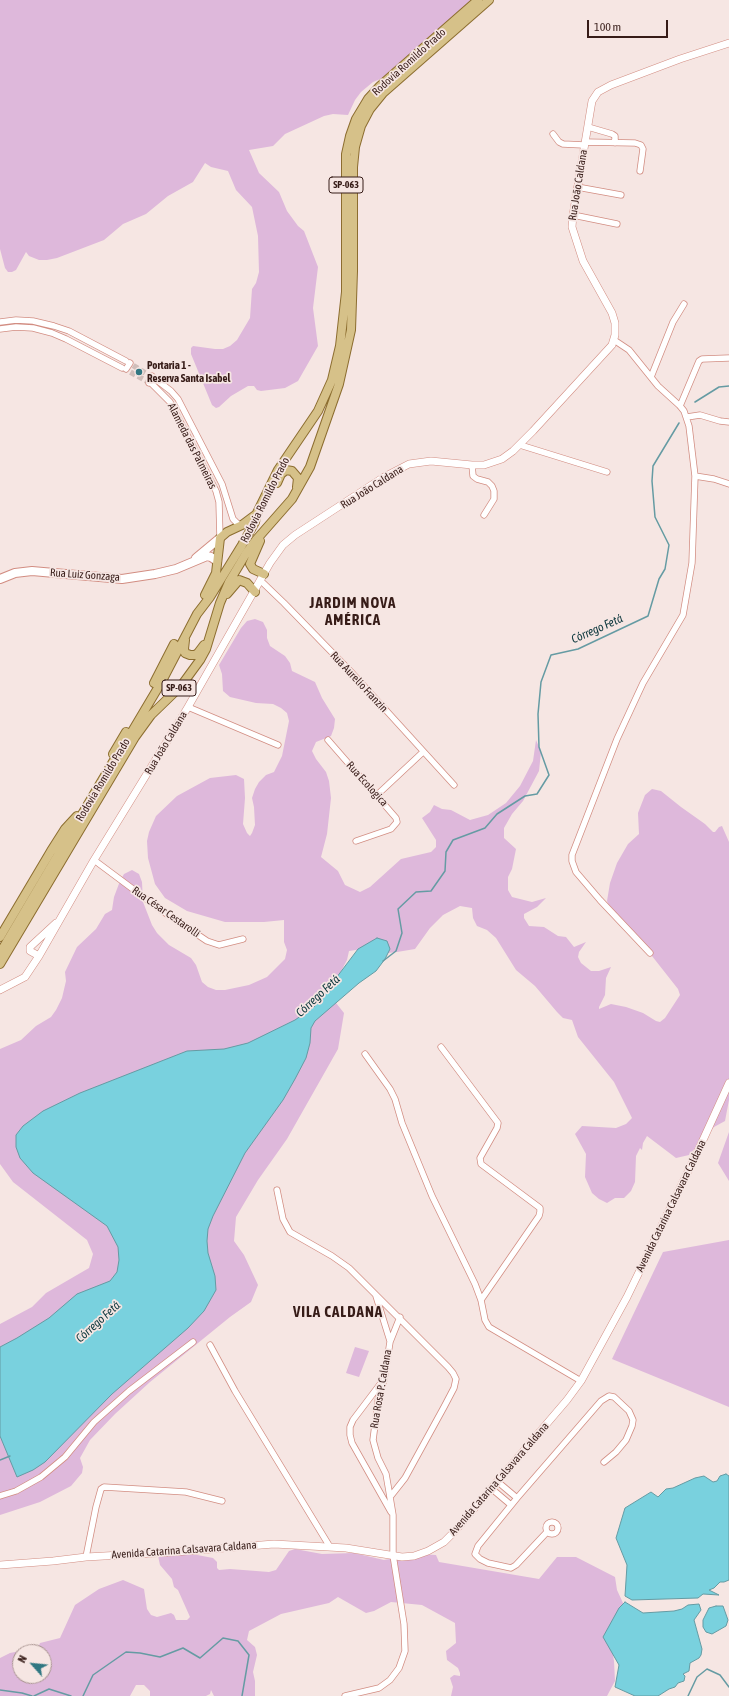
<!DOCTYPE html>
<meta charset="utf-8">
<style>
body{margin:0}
#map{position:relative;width:729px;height:1696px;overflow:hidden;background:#f6e6e3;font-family:"Asap Condensed",sans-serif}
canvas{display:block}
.north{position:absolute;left:12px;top:1644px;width:40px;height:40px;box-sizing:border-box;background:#f6e6e3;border:1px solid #aa9592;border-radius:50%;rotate:297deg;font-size:11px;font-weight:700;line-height:16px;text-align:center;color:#371c18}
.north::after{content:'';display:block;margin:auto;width:14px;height:18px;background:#307782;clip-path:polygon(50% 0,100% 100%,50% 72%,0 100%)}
.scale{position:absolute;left:587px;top:20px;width:81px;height:18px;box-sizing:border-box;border:2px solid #371c18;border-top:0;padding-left:5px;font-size:12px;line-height:14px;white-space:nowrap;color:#371c18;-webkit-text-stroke:3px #f6e6e3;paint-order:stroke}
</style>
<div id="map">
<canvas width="729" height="1696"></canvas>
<div class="north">N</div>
<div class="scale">100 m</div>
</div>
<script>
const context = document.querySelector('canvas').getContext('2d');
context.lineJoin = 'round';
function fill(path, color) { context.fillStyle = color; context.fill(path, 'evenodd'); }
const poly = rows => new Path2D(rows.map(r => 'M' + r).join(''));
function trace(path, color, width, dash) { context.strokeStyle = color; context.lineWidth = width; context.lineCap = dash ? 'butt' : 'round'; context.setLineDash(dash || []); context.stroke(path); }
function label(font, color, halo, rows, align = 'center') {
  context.font = font + ' "Asap Condensed",sans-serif'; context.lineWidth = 3.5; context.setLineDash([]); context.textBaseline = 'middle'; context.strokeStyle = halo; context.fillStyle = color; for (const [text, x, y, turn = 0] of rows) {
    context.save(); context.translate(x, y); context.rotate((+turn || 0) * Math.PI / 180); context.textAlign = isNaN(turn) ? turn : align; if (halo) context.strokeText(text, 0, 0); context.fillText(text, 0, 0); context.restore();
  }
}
const green = poly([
 [0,0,478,0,390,75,373,82,361,92,355,100,348,115,333,114,324,116,285,134,273,146,249,150,259,173,279,192,287,211,298,226,304,231,318,267,313,308,318,346,298,381,285,388,261,391,257,390,254,386,248,386,231,396,219,407,216,408,212,405,191,354,191,348,193,346,215,349,223,349,230,346,237,340,250,318,252,289,256,283,259,272,258,236,252,207,236,190,228,171,211,167,205,163,193,182,168,196,146,214,123,224,104,240,57,258,47,260,39,260,29,256,26,252,16,270,12,272,8,272,5,268,0,249],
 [255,619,263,622,267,630,267,638,270,646,285,656,290,663,292,671,315,682,322,698,335,719,334,728,331,736,316,742,312,751,316,759,326,772,329,781,331,798,327,834,321,857,338,871,345,885,360,892,370,887,401,859,431,852,436,847,436,840,422,818,430,812,434,805,442,809,451,810,470,820,488,815,506,803,520,786,533,761,536,740,541,752,539,771,523,801,512,814,504,828,504,838,516,849,512,869,508,877,508,890,512,897,532,902,546,898,537,907,524,914,524,918,529,926,544,927,558,936,566,937,574,947,586,942,579,952,578,957,581,963,591,971,599,971,611,967,606,978,605,995,599,1007,599,1009,611,1004,626,1007,643,1013,656,1021,660,1022,665,1018,680,995,678,989,652,956,610,908,607,901,610,883,617,863,628,844,639,834,638,813,645,795,652,789,661,791,681,807,705,824,713,832,715,832,719,827,722,826,729,842,729,1100,725,1121,714,1127,689,1155,676,1158,647,1136,643,1143,642,1150,640,1148,636,1156,635,1182,631,1191,624,1198,615,1198,607,1203,599,1199,592,1193,585,1177,586,1154,575,1134,582,1126,616,1128,626,1124,632,1118,614,1082,578,1037,572,1020,563,1018,557,1012,535,986,516,970,496,938,487,930,477,926,473,918,472,908,460,906,443,915,430,928,415,949,397,952,388,953,362,949,349,951,347,960,338,977,325,989,344,1013,338,1049,287,1139,258,1180,236,1217,234,1241,244,1255,258,1285,251,1302,230,1317,150,1382,115,1414,90,1440,80,1458,83,1467,82,1473,71,1486,40,1502,0,1515,0,1324,32,1307,46,1293,89,1268,93,1254,87,1240,13,1182,0,1164,0,1049,21,1040,36,1026,51,1017,56,1010,62,998,66,981,65,972,77,947,96,929,105,914,112,910,114,897,120,881,124,874,132,870,139,874,142,882,143,902,152,925,157,933,169,945,191,958,196,965,202,982,208,987,216,990,225,990,249,985,267,977,285,959,287,950,284,942,284,920,264,922,225,922,187,911,165,898,155,884,148,858,147,841,149,832,156,816,177,796,210,778,236,775,244,779,245,798,243,824,247,833,250,836,252,833,255,825,254,807,252,798,255,789,259,782,266,775,274,772,282,756,289,721,287,713,281,708,273,704,256,703,230,697,223,691,222,674,219,665,241,628,247,621],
 [729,1132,729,1181,718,1163],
 [729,1240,729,1407,612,1359,663,1252],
 [355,1347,369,1351,359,1377,346,1373],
 [295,1549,322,1554,354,1553,384,1560,417,1554,436,1555,439,1562,539,1579,557,1557,576,1557,615,1577,617,1590,623,1603,629,1610,612,1649,614,1661,615,1681,607,1696,451,1696,453,1687,450,1678,454,1675,460,1676,460,1673,458,1668,447,1660,446,1651,456,1643,455,1623,422,1605,391,1602,374,1611,366,1613,338,1597,329,1603,281,1614,249,1631,247,1640,255,1647,257,1655,253,1672,255,1681,255,1696,214,1696,211,1690,210,1694,206,1696,150,1696,150,1691,144,1685,136,1685,130,1696,0,1696,0,1658,10,1653,25,1650,37,1651,40,1643,60,1638,75,1605,99,1589,123,1580,144,1589,147,1609,151,1615,157,1617,171,1613,174,1615,176,1620,187,1620,190,1617,178,1590,174,1587,172,1579,160,1565,158,1556,192,1554,213,1558,217,1562,217,1568,219,1570,230,1569,269,1572,276,1570,289,1551],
 [20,1652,44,1652,44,1676,20,1676]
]);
const water = poly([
 [377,938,387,941,390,949,385,959,376,971,359,983,315,1021,311,1028,310,1043,306,1058,295,1079,283,1100,245,1153,213,1216,208,1229,207,1241,208,1253,215,1276,216,1290,204,1311,188,1328,112,1394,45,1462,33,1470,17,1477,0,1436,0,1347,17,1338,49,1318,77,1294,110,1281,117,1272,119,1260,118,1247,107,1226,33,1173,20,1158,16,1147,16,1135,23,1126,43,1111,80,1093,187,1051,224,1049,248,1043,295,1020,315,1006,358,949,377,938],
 [726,1474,729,1476,729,1580,724,1582,720,1582,714,1588,709,1590,719,1595,703,1594,698,1598,632,1600,625,1596,627,1565,616,1538,625,1508,651,1492,658,1497,666,1489,673,1488,695,1478,704,1476,713,1482,717,1481,720,1476,726,1474],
 [625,1602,643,1613,674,1611,682,1609,688,1605,699,1604,701,1610,694,1620,702,1649,701,1655,699,1658,690,1663,689,1671,683,1674,685,1676,684,1681,678,1683,675,1687,669,1689,658,1696,635,1696,615,1687,619,1665,603,1637,619,1608,625,1602],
 [716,1606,723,1606,728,1620,726,1626,712,1634,706,1632,703,1627,703,1620,709,1608,716,1606]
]);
const stream = poly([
 [695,402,719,387,729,386],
 [383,961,396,951,402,933,398,909,416,892,431,891,445,871,446,852,453,840,485,828,497,814,525,796,537,794,549,775,539,747,538,714,541,682,551,655,578,649,648,616,659,579,665,569,669,545,655,517,652,481,653,466,679,423],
 [0,1460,10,1456],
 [0,1690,22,1693,32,1696],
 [34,1696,49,1689,71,1696],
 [83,1696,93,1675,126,1652,140,1653,160,1657,183,1648,200,1658,223,1638,238,1641,249,1655,242,1696],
 [688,1696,697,1677,707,1669,720,1675,729,1687]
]);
const minorTunnel = poly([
 [126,361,158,381],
 [123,368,152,384]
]);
const minor = poly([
 [588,127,612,134,615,136,615,143],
 [553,134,559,142,563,144,584,145],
 [585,142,635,143,641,145,643,149,640,171],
 [577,187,621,195],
 [573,215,617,224],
 [0,322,16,320,33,321,54,326,69,331,126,361],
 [0,329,16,327,33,328,52,333,66,339,122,368],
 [614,340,629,350,658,386,680,406,684,411,689,426,695,476,692,563,683,615,643,683,617,739,572,855,572,861,576,872,600,900,650,953],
 [126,369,130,363],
 [651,377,673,322,684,304],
 [158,381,171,391,178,399,222,484,233,519,238,524,242,525],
 [149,383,152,376],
 [152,384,170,402,216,491,219,502,220,538],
 [680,406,699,361,702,359,729,358],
 [687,417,700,415,720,421,729,422],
 [520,445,607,472],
 [472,465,473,476,477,479,488,482,492,486,494,491,494,499,484,515],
 [695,476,714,479,729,484],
 [261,581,284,603,353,674,454,785],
 [188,707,278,745],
 [328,740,396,818,397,822,391,829,356,841],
 [377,795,423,752],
 [94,860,161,910,207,941,219,945,243,939],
 [441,1047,498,1123,497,1128,480,1158,481,1164,540,1208,540,1212,539,1216,481,1300],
 [365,1054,390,1089,395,1099,402,1123,432,1196,475,1284,481,1300,485,1320,489,1327,581,1381],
 [277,1190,283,1219,290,1232,332,1256,349,1268,448,1367,453,1373,456,1379,454,1388,444,1407,405,1478,390,1497],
 [376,1296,390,1341],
 [210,1345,235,1391,330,1547],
 [381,1383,353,1420,350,1427,350,1435,352,1443,391,1512],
 [498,1482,517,1498],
 [492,1489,511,1505],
 [0,1496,16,1491,41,1477,65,1457,94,1422,129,1391,193,1342],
 '546 1528a6 6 0 1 1 12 0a6 6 0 1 1-12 0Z',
 [547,1532,516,1565,511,1568,488,1563,480,1559,475,1554,478,1546,517,1498,601,1401,609,1396,614,1397,629,1411,633,1420,632,1426,626,1440,616,1452,604,1462],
 [86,1557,96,1507,101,1489,104,1487,186,1492,222,1501],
 [345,1696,379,1688,390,1680,399,1668,405,1651,404,1624,393,1555,393,1515,390,1497,386,1474,378,1458,373,1440,379,1394,384,1380,390,1342,400,1317]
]);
const tertiary = poly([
 [39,956,30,951,30,947,56,923],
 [0,990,25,977,39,956,94,860,188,707,270,563,283,545,295,535,384,477,409,464,431,461,472,465,484,465,502,459,513,451,533,431,612,345,615,335,615,323,612,313,583,261,572,227,573,215,592,101,598,92,611,85,680,59,729,43],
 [0,1565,53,1561,86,1557,175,1552,274,1544,346,1548,402,1557,414,1556,428,1551,444,1542,455,1531,567,1400,581,1381,627,1297,698,1151,729,1083]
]);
const secondary = poly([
 [196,558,220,538],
 [0,579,15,573,32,571,122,579,155,574,176,569,207,556,211,557,217,561]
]);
const primary = poly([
 [277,483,281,474,286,470,292,471,298,478,297,487],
 [260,541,250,564,253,569,264,574],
 [227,594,239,580,247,583,255,592],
 [205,595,216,573,220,538,227,532,242,525,258,513],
 [185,640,184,649,185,653,190,655,195,655,198,653,204,645],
 [154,683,174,644],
 [127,740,162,681,197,614,210,597,242,545,255,522,257,513,278,470,318,411,332,380,340,346,346,292,346,154,350,136,356,119,368,99,380,86,478,0],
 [113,754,126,732],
 [0,937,51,851,65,829,77,816],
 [0,953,120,750],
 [0,964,135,737,151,715,181,686,200,660,206,649,220,603,229,582,247,552,256,540,292,499,310,467,339,384,351,330,353,271,353,167,355,147,361,126,370,109,383,93,489,0]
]);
const markers = [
 [139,372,4,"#307782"]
];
const shields = [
 [346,185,34],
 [179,688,34]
];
const shieldNames = [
 ["SP-063",346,185],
 ["SP-063",179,688]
];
const streetNames = [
 ["Rodovia Romildo Prado",409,62,-42],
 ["Rua João Caldana",578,185,-81],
 ["Alameda das Palmeiras",192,446,63],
 ["Rua João Caldana",372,487,-32],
 ["Rodovia Romildo Prado",265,500,-63],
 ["Rua Luiz Gonzaga",85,575,4],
 ["Rua Aurelio Franzin",359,682,47],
 ["Rua João Caldana",166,743,-59],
 ["Rodovia Romildo Prado",103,780,-59],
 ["Rua Ecologica",367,784,48],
 ["Rua César Cestarolli",166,912,35],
 ["Avenida Catarina Calsavara Caldana",671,1206,-64],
 ["Rua Rosa P. Caldana",381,1389,-80],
 ["Avenida Catarina Calsavara Caldana",499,1479,-49],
 ["Avenida Catarina Calsavara Caldana",184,1550,-4]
];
const poiNames = [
 ["Portaria 1 -",147,366],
 ["Reserva Santa Isabel",147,379]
];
const waterNames = [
 ["Córrego Fetá",597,629,-24],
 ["Córrego Fetá",318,996,-43],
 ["Córrego Fetá",98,1322,-42]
];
const districtNames = [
 ["JARDIM NOVA",353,603],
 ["AMÉRICA",353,620],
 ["VILA CALDANA",338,1312]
];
fill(green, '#deb8db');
fill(water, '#79d1de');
trace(water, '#659ba3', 1);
trace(stream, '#659ba3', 1.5);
trace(minorTunnel, '#d0beba', 5.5, [5.5, 3]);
trace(minor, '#d28d82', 7);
trace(tertiary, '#d28d82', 8);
trace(secondary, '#d28d82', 10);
trace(primary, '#8c6d2f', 10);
trace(minor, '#fff', 5.5);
trace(tertiary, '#fff', 7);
trace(secondary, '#fff', 8);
trace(primary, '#d6c189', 8);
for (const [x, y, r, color] of markers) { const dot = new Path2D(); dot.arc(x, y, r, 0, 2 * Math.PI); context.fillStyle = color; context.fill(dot); trace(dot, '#f6e6e3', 1.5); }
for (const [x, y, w] of shields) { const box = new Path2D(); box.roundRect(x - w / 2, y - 8, w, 16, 3); context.fillStyle = '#f6e6e3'; context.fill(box); trace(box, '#371c18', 1); }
label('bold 10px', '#371c18', null, shieldNames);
label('11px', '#371c18', '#f6e6e3', streetNames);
label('bold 11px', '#371c18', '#f6e6e3', poiNames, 'left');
label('italic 12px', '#0c373d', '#f6e6e3', waterNames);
context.letterSpacing = '1px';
label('bold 15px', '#371c18', '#f6e6e3', districtNames);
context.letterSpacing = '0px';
</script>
